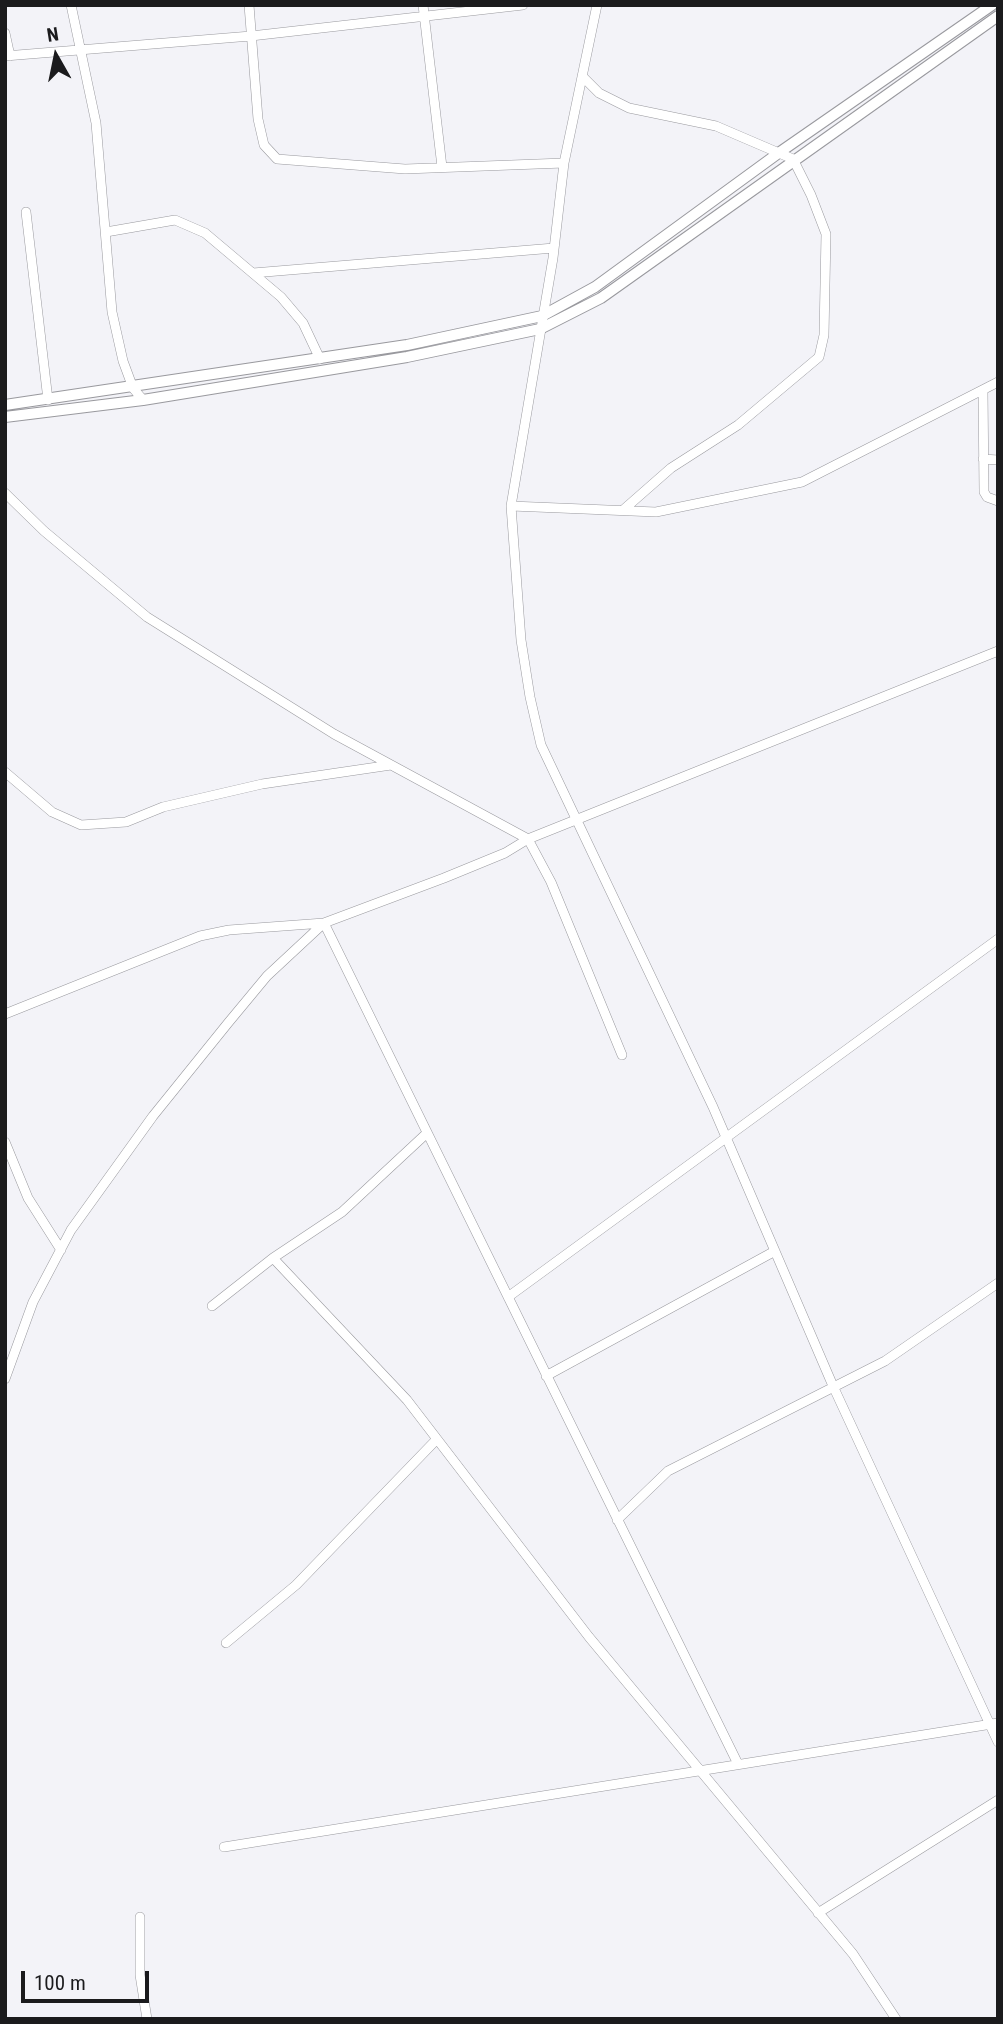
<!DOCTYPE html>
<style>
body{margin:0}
#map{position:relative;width:1003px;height:2024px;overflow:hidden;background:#f3f3f8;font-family:"Roboto Condensed",sans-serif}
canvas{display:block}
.frame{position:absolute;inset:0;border:7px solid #1b1b1d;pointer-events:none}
.north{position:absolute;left:21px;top:21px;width:70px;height:70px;-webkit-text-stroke:5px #f3f3f8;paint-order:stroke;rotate:351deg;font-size:19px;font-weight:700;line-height:28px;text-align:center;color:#1b1b1d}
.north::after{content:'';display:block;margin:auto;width:24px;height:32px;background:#1b1b1d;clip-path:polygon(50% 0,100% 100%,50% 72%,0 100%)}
.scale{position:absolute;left:21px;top:1971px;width:128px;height:32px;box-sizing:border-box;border:4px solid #1b1b1d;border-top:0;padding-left:9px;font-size:21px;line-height:24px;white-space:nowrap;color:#1b1b1d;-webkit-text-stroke:5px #f3f3f8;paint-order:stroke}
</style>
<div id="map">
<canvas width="1003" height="2024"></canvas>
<div class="frame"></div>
<div class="north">N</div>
<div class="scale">100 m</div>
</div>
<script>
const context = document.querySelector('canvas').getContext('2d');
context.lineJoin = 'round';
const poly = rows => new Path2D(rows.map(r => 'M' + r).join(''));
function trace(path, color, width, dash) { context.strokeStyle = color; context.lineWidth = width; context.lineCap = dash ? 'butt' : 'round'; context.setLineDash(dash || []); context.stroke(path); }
const minor = poly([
 [71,5,96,123,112,312,123,361,133,388,143,400],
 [249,5,258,119,264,145,277,159,405,169,564,163],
 [423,5,442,167],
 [597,5,564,163,553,258,511,506,521,640,530,697,541,745,713,1107,833,1386,998,1742],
 [5,33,10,56],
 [5,56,251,36,523,5],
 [582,76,599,93,629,108,716,126,793,159,811,195,826,234,824,335,819,357,738,425,671,468,622,511],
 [26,212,48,400],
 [106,232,175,220,205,233,281,297,303,323,320,359],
 [253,273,554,248],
 [983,390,984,492,987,497,998,501],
 [983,459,998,460],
 [5,493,44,531,147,617,334,734,528,839,551,882,622,1055],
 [511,506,656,512,802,482,998,382],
 [5,772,52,812,81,825,126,822,163,807,262,784,391,765],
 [5,1014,200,936,229,930,324,923,738,1764],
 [5,1142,28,1198,61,1250],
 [273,1258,407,1400,589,1637,853,1954,896,2019],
 [508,1297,998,939],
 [212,1306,273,1258,342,1212,427,1133],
 [546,1376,775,1251],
 [5,1379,33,1302,71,1230,153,1116,228,1023,267,976,324,923,444,878,505,853,528,839,998,651],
 [617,1520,668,1471,885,1361,998,1283],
 [226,1643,296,1585,437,1439],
 [224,1847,998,1723],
 [818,1913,998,1800],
 [140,1917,140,1975,147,2019]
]);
const major = poly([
 [5,405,407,345,542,316,595,287,780,152,992,5],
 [5,417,143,400,407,357,540,329,601,298,998,16]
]);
trace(minor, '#99999e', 10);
trace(major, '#99999e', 12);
trace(minor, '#fff', 9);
trace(major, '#fff', 10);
</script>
